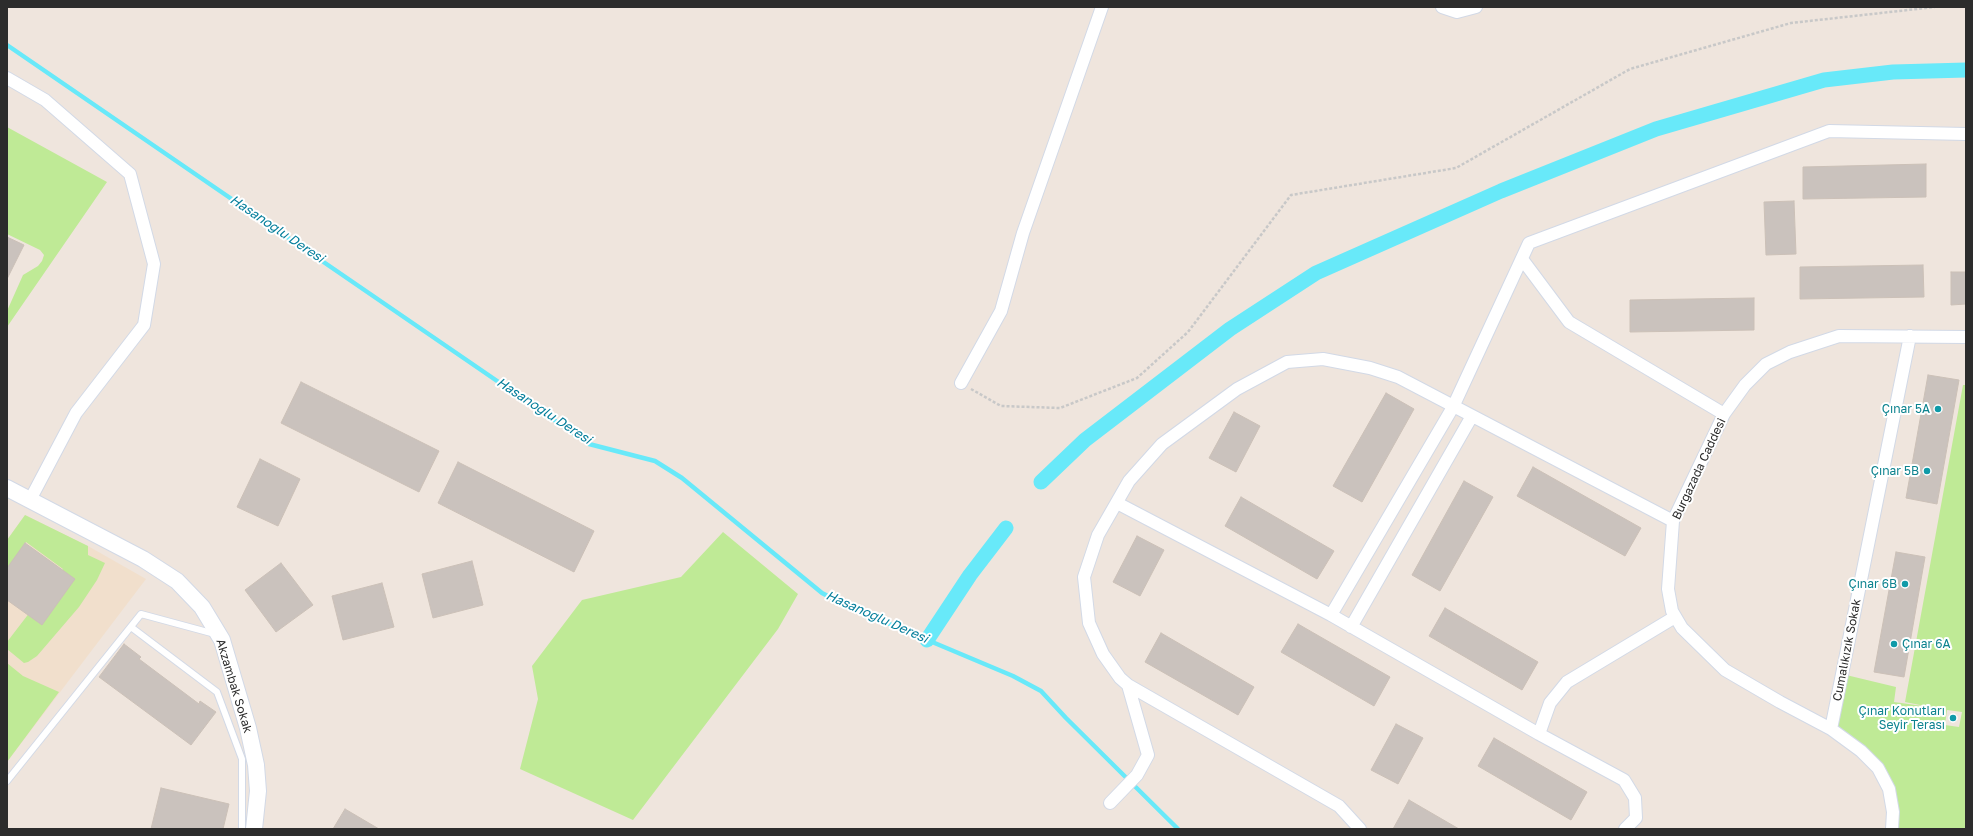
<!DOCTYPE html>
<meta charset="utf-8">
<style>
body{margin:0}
#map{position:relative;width:1973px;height:836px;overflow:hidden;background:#efe5dd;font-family:"Golos Text",sans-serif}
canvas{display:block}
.frame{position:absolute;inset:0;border:8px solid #2c2c2c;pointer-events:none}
</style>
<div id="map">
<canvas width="1973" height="836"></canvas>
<div class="frame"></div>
</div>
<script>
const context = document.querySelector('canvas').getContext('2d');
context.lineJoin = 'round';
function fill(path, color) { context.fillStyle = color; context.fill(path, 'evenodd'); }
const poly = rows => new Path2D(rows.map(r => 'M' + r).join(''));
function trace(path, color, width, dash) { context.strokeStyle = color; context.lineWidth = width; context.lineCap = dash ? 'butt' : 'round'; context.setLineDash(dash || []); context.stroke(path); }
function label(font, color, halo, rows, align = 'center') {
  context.font = font + ' "Golos Text",sans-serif'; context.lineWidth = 4; context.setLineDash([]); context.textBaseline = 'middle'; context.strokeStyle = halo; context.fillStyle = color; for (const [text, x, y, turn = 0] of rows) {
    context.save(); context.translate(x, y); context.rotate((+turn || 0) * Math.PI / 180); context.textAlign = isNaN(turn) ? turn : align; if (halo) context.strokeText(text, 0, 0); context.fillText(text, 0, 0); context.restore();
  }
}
const education = poly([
 [25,515,88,546,146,579,7,762,7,540]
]);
const green = poly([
 [7,127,107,182,7,327,7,311,23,275,38,266,42,261,44,255,40,250,7,234],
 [1963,385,1966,385,1966,829,1892,829,1878,768,1831,729,1842,674,1896,687,1894,702,1930,707,1905,702],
 [1947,710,1962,712,1959,727,1945,725],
 [25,515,88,546,88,555,105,563,97,580,79,607,37,656,28,662,24,663,7,649,7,642,63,569,26,542,7,571,7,540],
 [723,532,798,594,778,629,633,820,520,769,538,699,532,666,582,600,681,577],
 [7,663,23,676,59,692,7,762]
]);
const stream = poly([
 [7,45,589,444,655,461,682,478,822,593,849,607,1013,676,1041,691,1066,718,1178,829]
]);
const canal = poly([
 [1041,482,1085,440,1230,329,1316,273,1501,191,1656,129,1824,80,1893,72,1966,70],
 [927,640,970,575,1006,528]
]);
const building = poly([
 [1926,164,1926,197,1803,199,1803,167,1926,164],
 [1794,201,1796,254,1766,255,1764,202,1794,201],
 [7,237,24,245,7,279,7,237],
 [1923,265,1924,297,1800,299,1800,267,1923,265],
 [1951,272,1966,272,1966,304,1951,305,1951,272],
 [1754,298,1754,330,1630,332,1630,300,1754,298],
 [1928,375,1959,380,1937,504,1906,498,1928,375],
 [301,382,439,451,419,492,281,423,301,382],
 [1386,393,1414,409,1362,502,1333,486,1386,393],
 [1234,412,1260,426,1236,472,1209,458,1234,412],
 [260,459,300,479,278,526,237,507,260,459],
 [458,462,594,531,574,572,438,503,458,462],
 [1533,467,1641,528,1625,556,1517,496,1533,467],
 [1464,481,1493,497,1440,591,1412,575,1464,481],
 [1241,497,1334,551,1317,579,1225,526,1241,497],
 [1137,536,1164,550,1140,596,1113,582,1137,536],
 [25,543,75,579,42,625,7,600,7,568,25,543],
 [1896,552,1925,557,1904,677,1874,672,1896,552],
 [472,561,483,605,433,618,422,574,472,561],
 [281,563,313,605,276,632,245,590,281,563],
 [382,583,394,627,343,640,332,596,382,583],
 [1445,608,1538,662,1522,690,1429,636,1445,608],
 [1298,624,1390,677,1374,706,1281,652,1298,624],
 [1161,633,1254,687,1238,715,1145,662,1161,633],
 [124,644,141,657,139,659,199,704,200,701,216,712,191,745,99,677,124,644],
 [1396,724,1423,738,1398,784,1371,770,1396,724],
 [1494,738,1587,792,1571,820,1478,766,1494,738],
 [161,788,229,804,223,829,151,829,161,788],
 [1409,800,1459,829,1393,829,1409,800],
 [345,809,379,829,333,829,345,809]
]);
const path = poly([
 [971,389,1001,406,1060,408,1137,378,1188,332,1291,195,1456,168,1630,69,1791,23,1935,7]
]);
const lane = poly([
 [131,627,217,692,242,759,242,829],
 [7,781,141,614,215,634]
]);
const street = poly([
 [1442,7,1457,12,1476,7],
 [7,78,45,100,130,174,154,264,144,325,76,413,30,500],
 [1522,259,1569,322,1724,414],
 [961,383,1001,311,1023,233,1102,7],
 [1117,503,1331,615,1539,734,1624,780,1635,798,1636,818,1625,829],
 [1331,615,1453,407,1529,243,1829,131,1966,134],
 [1351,627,1472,416],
 [1831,729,1910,336],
 [1539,734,1550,703,1567,682,1675,617],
 [1110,803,1137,775,1148,755,1128,685],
 [1360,829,1339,806,1128,685,1120,678,1103,654,1089,623,1084,577,1098,535,1129,481,1162,444,1237,389,1287,362,1323,359,1370,368,1398,377,1673,521],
 [1892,829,1893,812,1889,789,1878,768,1861,751,1831,729,1780,702,1725,670,1682,628,1672,611,1668,589,1673,521,1724,414,1745,385,1766,364,1790,352,1839,336,1966,337]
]);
const secondary = poly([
 [7,488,143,559,177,581,202,607,222,640,248,728,256,765,258,791,254,829]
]);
const markers = [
 [1938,409,4,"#0f9aa8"],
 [1927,471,4,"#0f9aa8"],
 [1905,584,4,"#0f9aa8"],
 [1894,644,4,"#0f9aa8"],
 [1953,718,4,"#0f9aa8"]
];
const cultureNames = [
 ["Çınar 5A",1930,409],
 ["Çınar 5B",1919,471],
 ["Çınar 6B",1897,584],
 ["Çınar 6A",1902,644,"left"],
 ["Çınar Konutları",1945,711],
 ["Seyir Terası",1945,725]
];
const streetNames = [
 ["Burgazada Caddesi",1699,469,-65],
 ["Cumalıkızık Sokak",1847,650,-79],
 ["Akzambak Sokak",234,686,73]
];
const waterNames = [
 ["Hasanoğlu Deresi",277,229,34],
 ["Hasanoğlu Deresi",544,411,33],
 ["Hasanoğlu Deresi",877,617,24]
];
fill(education, '#f1dfcc');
fill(green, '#bfea96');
trace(stream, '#68e9f9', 4.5);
trace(canal, '#68e9f9', 15);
fill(building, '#cac2bd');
trace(building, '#cbc0b7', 1);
trace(lane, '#d2d9e6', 8);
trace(street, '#d2d9e6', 14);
trace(secondary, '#d2d9e6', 18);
trace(path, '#c8c8c8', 2.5, [3, 2]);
trace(lane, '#fff', 6);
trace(street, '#fff', 12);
trace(secondary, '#fff', 16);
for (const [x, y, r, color] of markers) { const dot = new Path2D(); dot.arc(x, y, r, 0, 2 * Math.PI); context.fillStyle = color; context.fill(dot); trace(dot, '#fff', 1.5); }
label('12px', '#0d838f', '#fff', cultureNames, 'right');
label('12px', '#2c2c2c', '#fff', streetNames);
label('italic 13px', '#047e9b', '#fff', waterNames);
</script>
